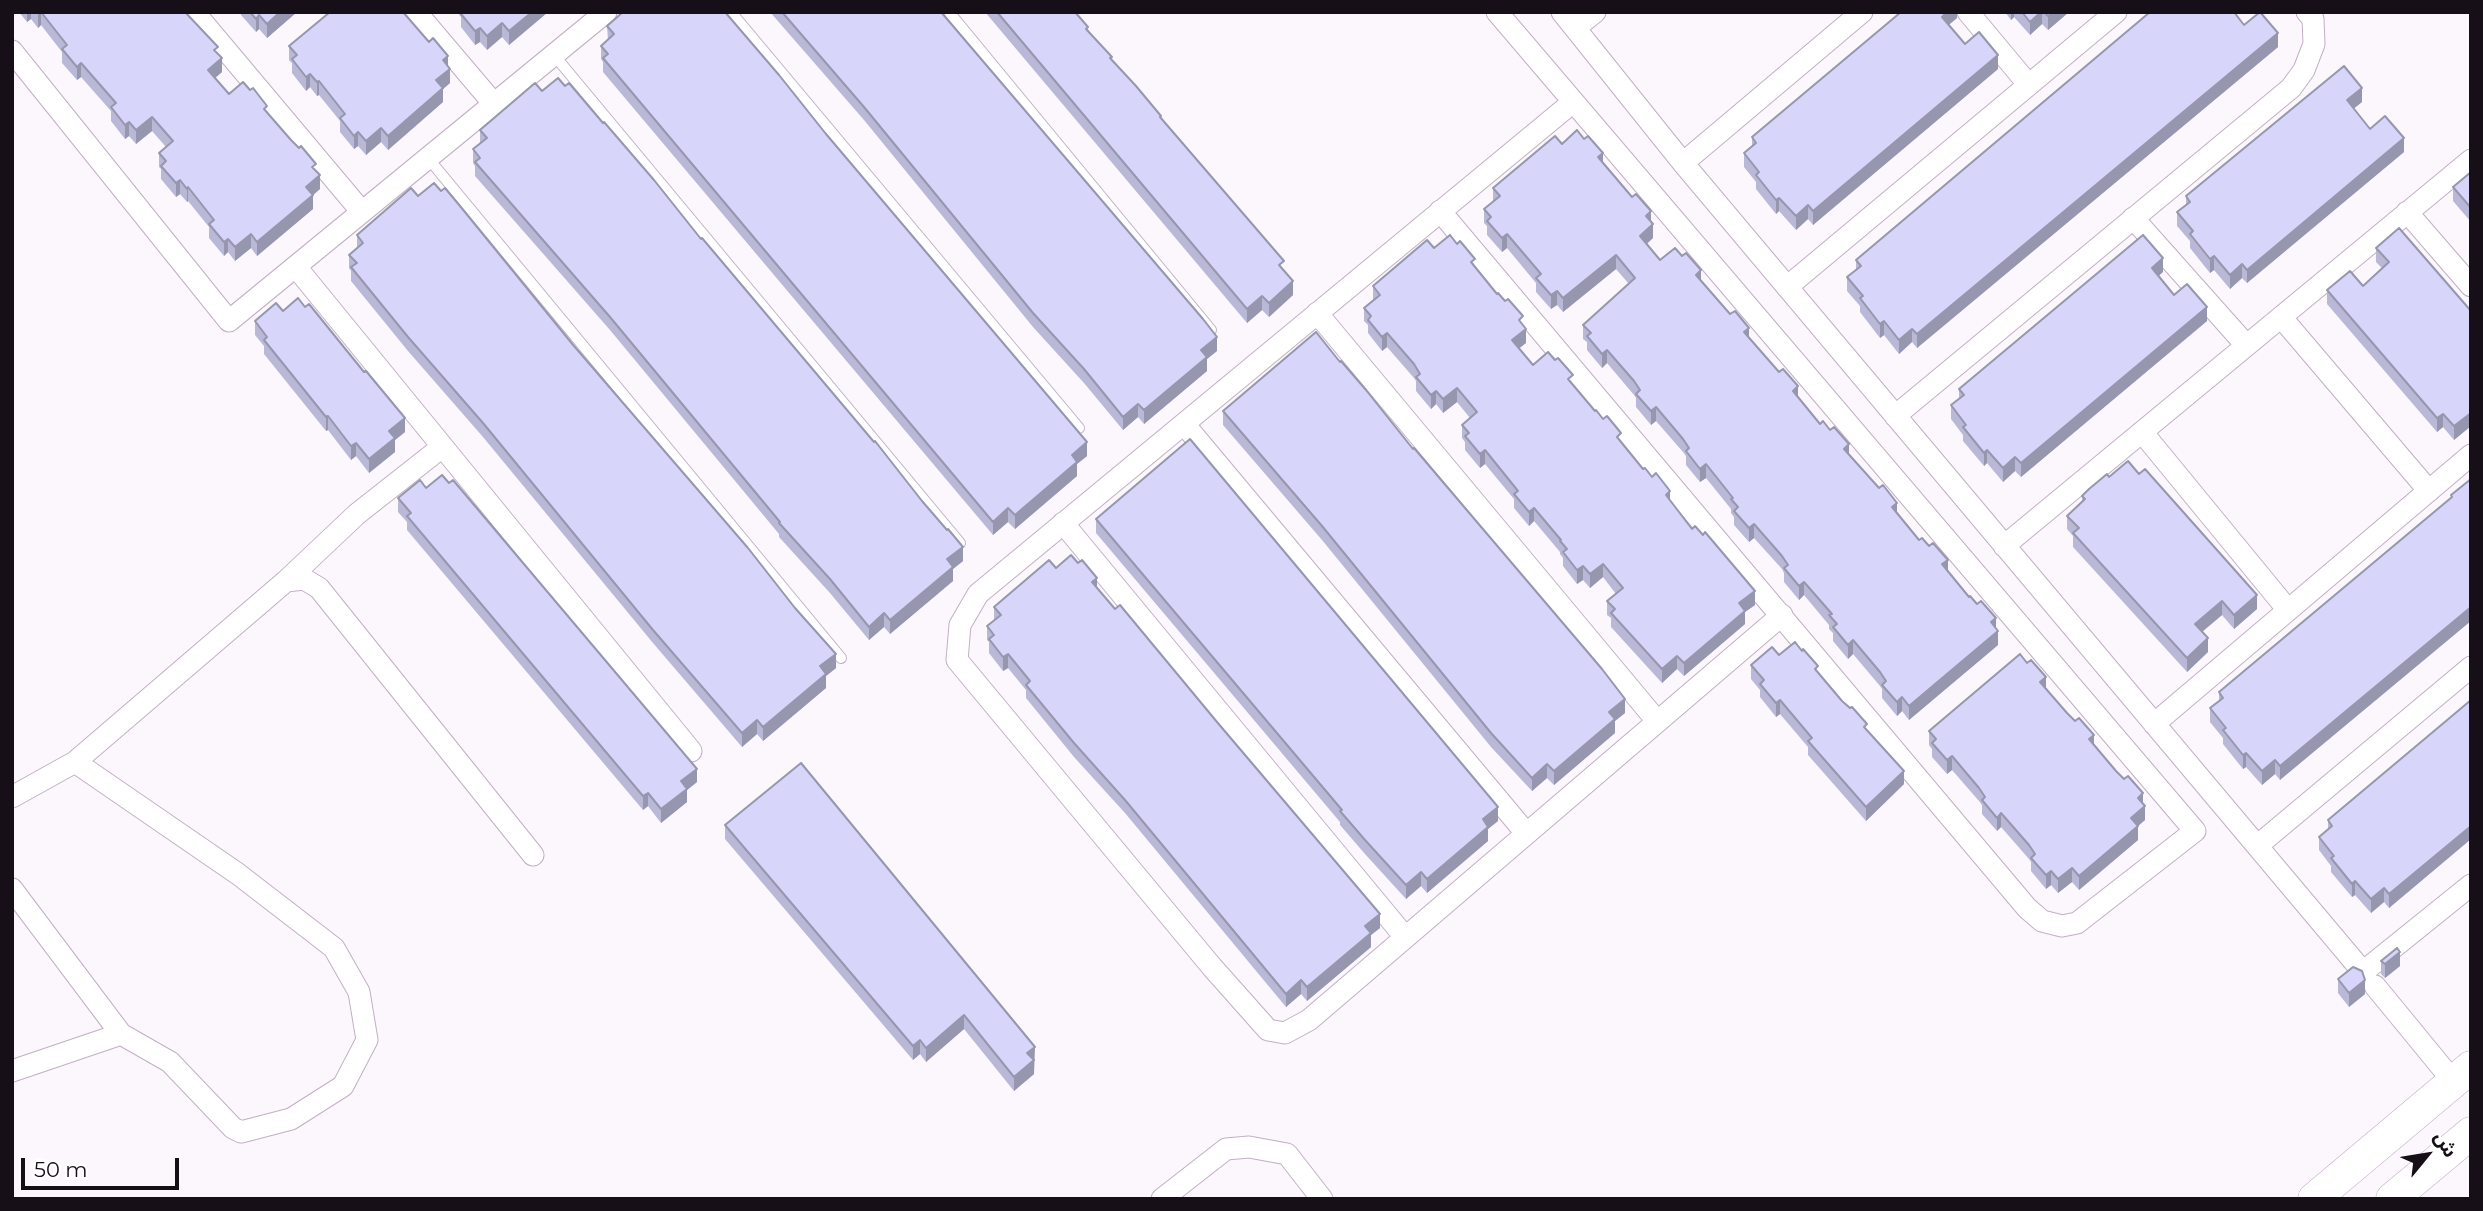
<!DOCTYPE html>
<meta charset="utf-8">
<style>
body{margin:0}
#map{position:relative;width:2483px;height:1211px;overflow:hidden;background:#fbf7fc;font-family:Montserrat,"Noto Sans Arabic",sans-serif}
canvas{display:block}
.frame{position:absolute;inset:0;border:14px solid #160f17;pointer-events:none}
.north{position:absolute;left:2392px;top:1120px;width:70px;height:70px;-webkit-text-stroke:5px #fff;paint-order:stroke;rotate:60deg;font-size:19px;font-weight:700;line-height:28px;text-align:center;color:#160f17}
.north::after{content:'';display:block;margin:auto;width:24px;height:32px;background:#160f17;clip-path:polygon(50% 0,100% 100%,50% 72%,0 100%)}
.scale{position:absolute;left:21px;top:1158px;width:158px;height:32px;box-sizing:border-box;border:4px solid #160f17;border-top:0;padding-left:9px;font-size:21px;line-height:24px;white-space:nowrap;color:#160f17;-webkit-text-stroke:5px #fff;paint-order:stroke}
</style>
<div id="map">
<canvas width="2483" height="1211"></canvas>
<div class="frame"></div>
<div class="north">ش</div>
<div class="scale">50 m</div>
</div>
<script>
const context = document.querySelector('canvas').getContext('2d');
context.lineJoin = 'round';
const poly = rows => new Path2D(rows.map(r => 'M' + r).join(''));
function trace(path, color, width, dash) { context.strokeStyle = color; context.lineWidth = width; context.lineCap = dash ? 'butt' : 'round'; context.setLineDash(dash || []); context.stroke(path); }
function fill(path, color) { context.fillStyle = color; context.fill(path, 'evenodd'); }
const service = poly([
 [731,12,1079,428],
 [949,12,1211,330],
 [554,55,960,543],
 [428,158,841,658]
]);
const minor = poly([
 [194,12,362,212],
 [416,12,494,104],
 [1562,12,1683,163,2363,972,2471,885],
 [1968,12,2028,84],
 [1575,28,1595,12],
 [12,51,229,321,606,12],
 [1573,102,978,594,960,625,957,660,1212,967,1268,1030,1285,1033,1309,1020,1782,615],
 [1683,163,1862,12],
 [1440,211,2027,908,2042,921,2062,926,2077,923,2195,831,1497,12],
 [2407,212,2471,286],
 [2133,218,2246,345],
 [296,267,691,751],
 [1787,287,2116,12],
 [1317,313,1657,721],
 [2281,317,2429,491],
 [1895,416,2291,88,2304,70,2314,44,2313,19,2307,12],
 [1184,424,1526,833],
 [2142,432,2288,610],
 [1063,523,1405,937],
 [2004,546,2471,160],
 [286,581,304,579,319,588,533,855],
 [2154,724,2471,455],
 [12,797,75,762,286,581,357,514,442,447],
 [2257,846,2471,667],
 [12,889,121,1034,170,1062,233,1128,241,1132,291,1119,343,1086,367,1040,359,992,334,948,238,874,75,762],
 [2375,986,2453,1081],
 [12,1071,121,1034],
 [1162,1199,1226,1149,1249,1147,1287,1154,1322,1199]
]);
const secondary = poly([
 [2314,1199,2471,1067],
 [2392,1199,2471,1133]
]);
const wall = poly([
 [19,12,185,12,218,54,222,72,215,78,229,94,267,113,316,171,320,189,313,195,313,209,257,256,251,248,235,261,228,252,224,256,209,238,209,227,188,201,187,202,180,194,176,197,161,179,161,169,159,167,159,153,166,147,152,131,136,144,129,136,125,139,111,121,111,111,81,77,77,80,62,63,62,52,41,25,38,28,31,19,27,22],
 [241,12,297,12,267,38,259,29,256,32,241,15],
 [457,12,548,12,509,45,502,37,487,50,480,42,475,45,461,27,461,17],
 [770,12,941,12,1217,351,1207,359,1207,371,1144,424,1138,417,1123,430,1084,383,1033,327,864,120],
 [985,12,1075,12,1088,30,1161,119,1284,270,1293,295,1269,317,1262,310,1247,323],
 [1957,12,1957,18,1949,25,1965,44,1998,69,1813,225,1808,219,1796,230,1779,211,1776,214,1756,189,1756,182,1744,167,1744,153,1752,147,1752,137],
 [2005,12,2069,12,2048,30,2042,24,2030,35,2014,17,2011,20],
 [2244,25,2278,47,1917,348,1912,342,1899,354,1884,335,1880,338,1860,312,1860,306,1847,291,1847,277,1856,270,1856,260],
 [607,26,826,134,1087,456,1077,464,1077,476,1015,529,1008,522,993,535,603,72,603,62,601,59,601,46,608,40],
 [289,46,448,66,450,83,443,89,443,102,388,150,381,142,366,155,358,146,354,149,340,132,340,121,319,95,317,96,310,87,306,91,292,73,292,63,289,60],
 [542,91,701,239,963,561,953,569,953,581,890,634,884,627,869,640,830,593,779,537,779,534,610,330,475,176,475,166,473,163,473,149,480,144,480,130],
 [2362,102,2354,108,2370,129,2404,152,2247,283,2242,278,2230,289,2214,270,2210,273,2190,248,2190,241,2177,226,2177,212,2186,206,2186,196],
 [1584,139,1651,222,1653,238,1647,244,1660,260,1701,280,1820,424,1849,455,1919,540,1948,571,1996,628,1998,645,1909,720,1902,711,1897,716,1882,698,1882,689,1880,686,1853,654,1848,659,1833,641,1833,633,1829,629,1829,625,1804,595,1799,600,1784,582,1784,573,1782,569,1754,538,1749,542,1734,525,1734,517,1731,513,1731,509,1706,478,1700,482,1686,465,1686,456,1683,452,1656,421,1651,425,1636,407,1636,398,1634,395,1607,363,1602,368,1587,350,1587,342,1583,339,1583,325,1629,284,1616,269,1563,312,1557,305,1551,309,1536,292,1536,283,1507,248,1502,252,1487,235,1487,226,1484,223,1484,209,1493,202,1493,188,1562,144],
 [2471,172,2471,222,2453,201,2453,187],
 [357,235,836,668,826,676,826,688,763,741,757,734,742,747,653,643,483,437,408,351,351,281,351,271,349,268,349,255,357,248],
 [1457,244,1475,267,1523,325,1526,343,1519,348,1533,365,1573,384,1670,501,1755,605,1745,612,1745,624,1684,676,1677,669,1662,683,1611,627,1611,618,1607,615,1607,601,1616,594,1603,577,1590,588,1583,580,1577,584,1563,566,1563,558,1560,554,1560,552,1534,521,1529,526,1514,508,1514,499,1485,464,1480,468,1465,450,1465,442,1462,438,1462,425,1470,418,1457,402,1443,413,1436,404,1431,409,1416,391,1416,381,1414,378,1387,347,1382,351,1368,333,1368,325,1364,321,1364,308,1373,300,1373,286,1434,248],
 [2376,248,2471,311,2471,426,2454,440,2443,427,2437,432,2327,304,2327,290,2363,286,2382,268,2376,262],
 [2163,272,2158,276,2174,295,2207,321,2021,477,2015,471,2003,482,1987,463,1984,466,1963,441,1963,435,1951,419,1951,405,1959,399,1959,389],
 [283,311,405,432,395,440,395,452,369,473,356,456,351,460,328,430,326,431,264,354,264,346,255,335,255,321],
 [1340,362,1413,449,1625,713,1615,721,1615,733,1554,785,1547,778,1532,791,1491,747,1322,540,1223,425,1223,411],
 [2471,479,2280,780,2275,774,2262,785,2246,767,2243,769,2223,744,2223,738,2210,722,2210,708,2219,702,2219,692,2451,498,2451,495],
 [426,488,697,782,687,790,687,802,661,823,648,806,643,810,407,530,407,522,398,512,398,498],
 [2082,496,2257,609,2234,629,2222,615,2202,631,2208,652,2187,672,2073,547,2073,536,2067,529,2067,516,2082,501],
 [1096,519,1498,821,1488,829,1488,841,1427,893,1421,886,1406,899,1365,854,1340,825,1340,822,1096,533],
 [1056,568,1097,588,1380,928,1371,935,1371,947,1307,1001,1301,994,1286,1007,1125,813,1074,757,1026,698,1026,690,1008,668,1003,671,989,653,989,642,987,640,987,626,994,620,994,607],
 [1779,655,1818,673,1867,731,1904,784,1866,821,1808,755,1808,747,1780,714,1776,717,1760,697,1760,690,1751,679,1751,665],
 [2046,688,2143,804,2145,820,2138,826,2138,840,2079,890,2072,882,2058,893,2051,885,2046,889,2031,871,2031,862,2029,859,2001,827,1997,831,1982,814,1982,805,1979,801,1952,770,1947,774,1932,757,1932,749,1929,745,1929,731],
 [2471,700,2471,839,2389,908,2384,902,2371,913,2355,895,2352,897,2331,872,2331,866,2319,850,2319,837,2328,830,2328,820],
 [725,825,1035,1060,1034,1061,1034,1074,1014,1091,964,1029,926,1062,920,1054,913,1060,725,839],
 [2381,961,2400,966,2385,978,2381,974],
 [2338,979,2365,994,2349,1007,2338,993]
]);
const shadedWall = poly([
 [27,12,31,12,31,19,27,22],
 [41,12,41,25,38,28,38,14],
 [280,12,297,12,267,38,267,24],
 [532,12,548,12,509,45,509,31],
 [1947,12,1957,12,1957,18,1942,30,1942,17],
 [2011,12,2014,12,2014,17,2011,20],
 [2041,12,2042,12,2042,24,2030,35,2030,22],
 [2053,12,2069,12,2048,30,2048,16],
 [259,15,259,29,256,32,256,19],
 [502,23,502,37,487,50,487,36],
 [480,28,480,42,475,45,475,31],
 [2278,33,2278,47,1917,348,1917,334],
 [1998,55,1998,69,1813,225,1813,211],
 [448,56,448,70,443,60],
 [222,58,222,72,208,84,208,70],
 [81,63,81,77,77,80,77,67],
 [450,69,450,83,443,89,443,102,388,150,388,136,436,80],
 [310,74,310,87,306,91,306,77],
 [319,81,319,95,317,96,317,82],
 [2362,88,2362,102,2347,114,2347,100],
 [152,117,152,131,136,144,136,130],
 [129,122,129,136,125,139,125,125],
 [381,128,381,142,366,155,366,141],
 [358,132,358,146,354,149,354,136],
 [2404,138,2404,152,2247,283,2247,270],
 [1603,153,1603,167,1598,157],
 [320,175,320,189,313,195,313,209,257,256,257,242,306,187],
 [180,180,180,194,176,197,176,183],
 [188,187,188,201,187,202,187,189],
 [1779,198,1779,211,1776,214,1776,200],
 [1808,205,1808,219,1796,230,1796,216],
 [1651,211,1651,225,1646,216],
 [1653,224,1653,238,1640,249,1640,236],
 [251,234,251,248,235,261,235,247],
 [1507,234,1507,248,1502,252,1502,238],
 [228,239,228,252,224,256,224,242],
 [1616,255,1616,269,1563,312,1563,298],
 [2214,256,2214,270,2210,273,2210,259],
 [2163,258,2163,272,2152,282,2152,268],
 [2242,264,2242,278,2230,289,2230,275],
 [1701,270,1701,284,1696,275],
 [1293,281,1293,295,1269,317,1269,303],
 [1557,291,1557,305,1551,309,1551,295],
 [1262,296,1262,310,1247,323,1247,309],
 [2207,307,2207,321,2021,477,2021,463],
 [1884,321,1884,335,1880,338,1880,324],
 [1749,328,1749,342,1744,332],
 [1526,329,1526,343,1512,354,1512,340],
 [1912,329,1912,342,1899,354,1899,340],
 [1387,333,1387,347,1382,351,1382,337],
 [1217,337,1217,351,1207,359,1207,371,1144,424,1144,410,1201,350],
 [1607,350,1607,363,1602,368,1602,354],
 [1798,386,1798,400,1793,391],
 [1457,388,1457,402,1443,413,1443,399],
 [1436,391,1436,404,1431,409,1431,395],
 [1138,404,1138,417,1123,430,1123,417],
 [1656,407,1656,421,1651,425,1651,411],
 [2471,413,2471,426,2454,440,2454,426],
 [2443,414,2443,427,2437,432,2437,418],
 [328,416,328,430,326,431,326,417],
 [405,418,405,432,395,440,395,452,369,473,369,459,389,431],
 [1087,442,1087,456,1077,464,1077,476,1015,529,1015,515,1072,455],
 [356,443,356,456,351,460,351,446],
 [1849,444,1849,458,1844,449],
 [1485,450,1485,464,1480,468,1480,454],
 [1987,450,1987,463,1984,466,1984,453],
 [2015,457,2015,471,2003,482,2003,468],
 [1706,464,1706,478,1700,482,1700,469],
 [1670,491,1670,505,1666,495],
 [1897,503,1897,516,1892,507],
 [1008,508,1008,522,993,535,993,522],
 [1534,508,1534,521,1529,526,1529,512],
 [1754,524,1754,538,1749,542,1749,528],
 [963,547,963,561,953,569,953,581,890,634,890,620,947,559],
 [1948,560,1948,574,1942,564],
 [1603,564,1603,577,1590,588,1590,574],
 [1583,566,1583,580,1577,584,1577,570],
 [1097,578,1097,591,1092,582],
 [1804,582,1804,595,1799,600,1799,586],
 [1755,591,1755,605,1745,612,1745,624,1684,676,1684,663,1739,603],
 [2257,595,2257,609,2234,629,2234,615],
 [2222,601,2222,615,2195,638,2195,624],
 [2471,607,2471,621,2280,780,2280,766],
 [884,613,884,627,869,640,869,627],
 [1996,618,1996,632,1991,622],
 [1998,631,1998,645,1909,720,1909,706],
 [2208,638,2208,652,2187,672,2187,658],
 [1853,640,1853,654,1848,659,1848,645],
 [836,654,836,668,826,676,826,688,763,741,763,727,820,666],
 [1008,654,1008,668,1003,671,1003,657],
 [1677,656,1677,669,1662,683,1662,669],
 [2046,677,2046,691,2040,682],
 [1902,697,1902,711,1897,716,1897,702],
 [1625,699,1625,713,1615,721,1615,733,1554,785,1554,771,1609,712],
 [1780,700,1780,714,1776,717,1776,703],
 [757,720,757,734,742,747,742,733],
 [2094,735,2094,749,2089,739],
 [2246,753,2246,767,2243,769,2243,755],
 [1952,756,1952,770,1947,774,1947,760],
 [2275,760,2275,774,2262,785,2262,771],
 [1547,764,1547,778,1532,791,1532,778],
 [697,769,697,782,687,790,687,802,661,823,661,809,681,781],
 [1904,771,1904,784,1866,821,1866,807],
 [648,793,648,806,643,810,643,796],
 [2143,793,2143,807,2138,798],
 [2145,806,2145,820,2138,826,2138,840,2079,890,2079,876,2131,818],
 [1498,807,1498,821,1488,829,1488,841,1427,893,1427,879,1483,819],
 [2001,813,2001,827,1997,831,1997,818],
 [2471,826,2471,839,2389,908,2389,894],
 [2072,868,2072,882,2058,893,2058,879],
 [2051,871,2051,885,2046,889,2046,875],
 [1421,872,1421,886,1406,899,1406,885],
 [2355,881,2355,895,2352,897,2352,884],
 [2384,888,2384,902,2371,913,2371,899],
 [1380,914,1380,928,1371,935,1371,947,1307,1001,1307,987,1365,926],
 [2400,952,2400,966,2385,978,2385,964],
 [1301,980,1301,994,1286,1007,1286,994],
 [2365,980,2365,994,2349,1007,2349,993],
 [964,1015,964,1029,926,1062,926,1048],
 [920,1040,920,1054,913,1060,913,1046],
 [1035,1047,1034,1074,1014,1091,1014,1077,1027,1053]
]);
const building = poly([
 [41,12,185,12,218,47,214,50,222,58,208,70,229,94,243,82,250,90,253,88,267,106,264,109,291,140,299,148,301,146,316,164,312,167,320,175,306,187,313,195,257,242,251,234,235,247,228,239,224,242,209,224,214,220,188,187,187,189,180,180,176,183,161,166,166,161,159,153,173,141,152,117,136,130,129,122,125,125,111,107,116,103,81,63,77,67,62,49,67,45,41,12],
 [250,12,280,12,267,24,259,15,256,19,250,12],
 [330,12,403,12,429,42,433,38,448,56,443,60,450,69,436,80,443,88,388,136,381,128,366,141,358,132,354,136,340,118,345,114,319,81,317,82,310,74,306,77,292,59,297,55,289,46,330,12],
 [462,12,532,12,509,31,502,23,487,36,480,28,475,31,461,14,462,12],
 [623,12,725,12,779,75,826,134,1087,442,1072,455,1077,462,1015,515,1008,508,993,522,603,58,608,54,601,46,614,34,607,26,623,12],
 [782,12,941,12,1203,319,1217,337,1201,350,1207,357,1144,410,1138,404,1123,417,1084,369,1033,313,864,107,782,12],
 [997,12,1075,12,1088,27,1086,29,1112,57,1110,58,1136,86,1161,116,1160,117,1284,261,1279,265,1293,281,1269,303,1262,296,1247,309,997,12],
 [1901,12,1947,12,1942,17,1965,44,1979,32,1998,55,1813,211,1808,205,1796,216,1779,198,1776,200,1756,175,1759,172,1744,153,1756,143,1752,137,1901,12],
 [2022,12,2041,12,2030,22,2022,12],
 [2044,12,2053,12,2048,16,2044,12],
 [2150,12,2234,12,2244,25,2260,12,2278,33,1917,334,1912,329,1899,340,1884,321,1880,324,1860,298,1863,296,1847,277,1861,266,1856,260,2150,12],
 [2344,66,2362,88,2347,100,2370,129,2385,116,2404,138,2247,270,2242,264,2230,275,2214,256,2210,259,2190,234,2193,231,2177,212,2190,202,2186,196,2344,66],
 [558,78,565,86,569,83,603,123,604,122,654,180,701,239,702,238,874,442,875,441,922,501,947,530,948,529,963,547,947,559,953,567,890,620,884,613,869,627,830,579,779,523,780,522,610,317,475,162,480,158,473,149,487,138,480,130,535,83,542,91,558,78],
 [1577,130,1584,139,1588,136,1603,153,1598,157,1632,197,1636,194,1651,211,1646,216,1653,224,1640,236,1660,260,1675,248,1682,256,1686,253,1701,270,1696,275,1730,314,1735,311,1749,328,1744,332,1779,372,1783,369,1798,386,1793,391,1820,424,1823,421,1830,430,1834,427,1849,444,1844,449,1879,488,1883,485,1897,503,1892,507,1919,540,1922,538,1929,546,1933,543,1948,560,1942,564,1969,597,1970,596,1977,604,1981,601,1996,618,1991,622,1998,631,1909,706,1902,697,1897,702,1882,685,1886,681,1880,672,1853,640,1848,645,1833,627,1837,624,1829,615,1832,614,1804,582,1799,586,1784,568,1788,565,1782,556,1754,524,1749,528,1734,511,1738,507,1731,499,1733,498,1706,464,1700,469,1686,451,1689,448,1683,439,1656,407,1651,411,1636,394,1640,390,1634,381,1607,350,1602,354,1587,336,1591,333,1583,325,1635,278,1616,255,1563,298,1557,291,1551,295,1536,278,1541,274,1507,234,1502,238,1487,221,1491,217,1484,209,1500,196,1493,188,1555,136,1562,144,1577,130],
 [2471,172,2471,208,2453,187,2471,172],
 [434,183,441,191,445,188,460,206,574,346,748,548,795,608,836,654,820,666,826,674,763,727,757,720,742,733,653,630,483,423,408,337,351,267,357,263,349,255,363,243,357,235,411,188,418,196,434,183],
 [2399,228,2471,311,2471,413,2454,426,2443,414,2437,418,2327,290,2350,271,2363,286,2389,262,2376,248,2399,228],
 [1450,235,1457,244,1460,241,1475,259,1471,262,1497,294,1498,293,1505,301,1508,299,1523,316,1519,320,1526,329,1512,340,1533,365,1548,352,1555,360,1558,358,1573,375,1568,379,1595,411,1596,410,1603,419,1607,416,1621,433,1617,437,1643,469,1645,468,1652,477,1656,473,1670,491,1666,495,1692,529,1695,526,1703,535,1705,532,1755,591,1739,603,1745,611,1684,663,1677,656,1662,669,1611,613,1615,609,1607,601,1623,588,1603,564,1590,574,1583,566,1577,570,1563,552,1567,549,1560,541,1561,540,1534,508,1529,512,1514,494,1518,491,1485,450,1480,454,1465,436,1469,433,1462,425,1477,412,1457,388,1443,399,1436,391,1431,395,1416,377,1420,374,1414,364,1387,333,1382,337,1368,320,1371,316,1364,308,1380,295,1373,286,1427,240,1434,248,1450,235],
 [2143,235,2163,258,2152,268,2174,295,2187,284,2207,307,2021,463,2015,457,2003,468,1987,450,1984,453,1963,427,1966,425,1951,405,1964,395,1959,389,2143,235],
 [298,298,305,307,309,304,364,372,366,371,405,418,389,431,395,438,369,459,356,443,351,446,328,416,326,417,264,340,267,337,255,321,276,303,283,311,298,298],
 [1316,332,1340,362,1341,361,1366,390,1413,449,1414,448,1602,669,1625,699,1609,712,1615,719,1554,771,1547,764,1532,778,1491,733,1322,526,1223,411,1316,332],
 [1190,439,1498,807,1483,819,1488,827,1427,879,1421,872,1406,885,1365,840,1340,811,1342,810,1096,519,1190,439],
 [2128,461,2139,474,2145,469,2257,595,2234,615,2222,601,2195,624,2208,638,2187,658,2073,533,2079,528,2067,516,2085,499,2082,496,2089,489,2107,474,2109,477,2128,461],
 [442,475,449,483,453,480,697,769,681,781,687,789,661,809,648,793,643,796,407,516,411,513,398,498,420,480,426,488,442,475],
 [2471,479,2471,607,2280,766,2275,760,2262,771,2246,753,2243,755,2223,730,2226,728,2210,708,2223,698,2219,692,2452,497,2451,495,2471,479],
 [1071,555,1078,563,1082,560,1097,578,1092,582,1115,609,1120,605,1217,722,1380,914,1365,926,1371,933,1307,987,1301,980,1286,994,1125,800,1074,743,1026,685,1030,681,1008,654,1003,657,989,639,994,635,987,626,1001,615,994,607,1049,560,1056,568,1071,555],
 [1795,642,1802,651,1803,649,1818,666,1815,669,1842,701,1850,708,1852,707,1867,724,1864,727,1904,771,1866,807,1808,741,1812,738,1780,700,1776,703,1760,684,1764,680,1751,665,1772,647,1779,655,1795,642],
 [2020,654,2027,663,2031,660,2046,677,2040,682,2067,713,2075,721,2079,718,2094,735,2089,739,2116,771,2124,779,2128,776,2143,793,2138,798,2145,806,2131,818,2138,826,2079,876,2072,868,2058,879,2051,871,2046,875,2031,858,2035,854,2029,845,2001,813,1997,818,1982,800,1985,797,1979,788,1952,756,1947,760,1932,743,1936,739,1929,731,2020,654],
 [2471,700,2471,826,2389,894,2384,888,2371,899,2355,881,2352,884,2331,858,2334,856,2319,837,2332,826,2328,820,2471,700],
 [801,763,1035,1047,1027,1053,1034,1060,1014,1077,964,1015,926,1048,920,1040,913,1046,725,825,801,763],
 [2397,948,2400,952,2385,964,2381,961,2397,948],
 [2353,967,2362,971,2365,980,2349,993,2338,979,2353,967]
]);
trace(service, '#c2afc5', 12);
trace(minor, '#c2afc5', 23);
trace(secondary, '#c2afc5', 33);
trace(service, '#fff', 10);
trace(minor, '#fff', 21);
trace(secondary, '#fff', 32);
fill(wall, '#b9b8d7');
fill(shadedWall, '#9696af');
fill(building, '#d7d6fa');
trace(building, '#9696af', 2);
</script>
